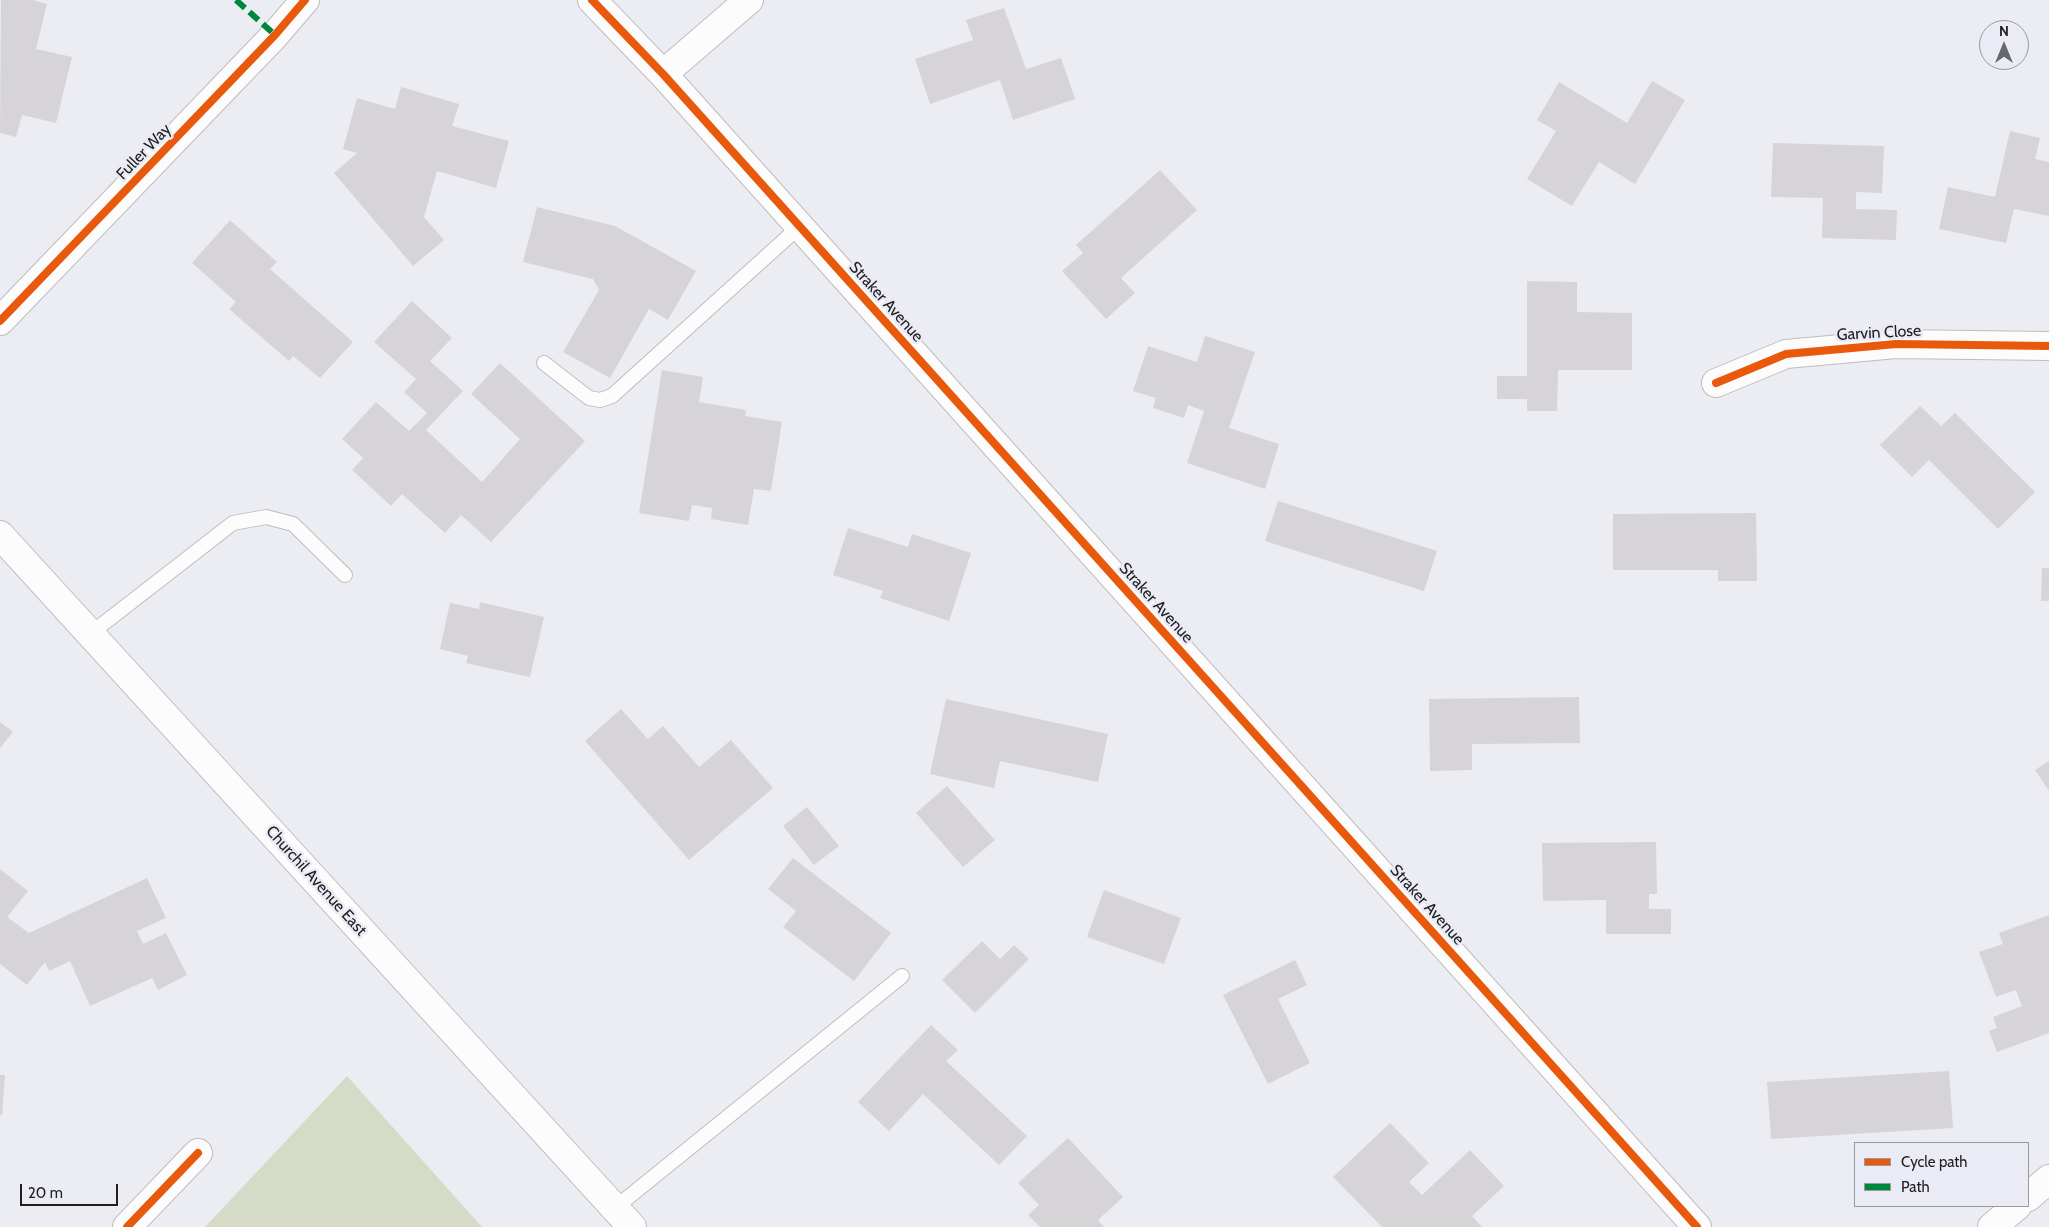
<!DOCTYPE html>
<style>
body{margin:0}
#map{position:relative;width:2049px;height:1227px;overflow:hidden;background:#ecedf2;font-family:Cabin,sans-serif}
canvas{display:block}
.legend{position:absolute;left:1854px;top:1142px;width:175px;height:65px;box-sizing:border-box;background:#eaebf4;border:1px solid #999aa0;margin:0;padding:6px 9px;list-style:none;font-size:15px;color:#202023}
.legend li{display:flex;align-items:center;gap:10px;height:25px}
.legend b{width:25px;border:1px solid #999aa0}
.north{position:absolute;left:1979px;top:20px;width:50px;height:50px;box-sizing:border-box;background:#eaebf4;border:1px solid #999aa0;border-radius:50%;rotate:0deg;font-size:14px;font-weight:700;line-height:20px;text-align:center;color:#202023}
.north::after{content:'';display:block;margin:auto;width:18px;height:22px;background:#67686b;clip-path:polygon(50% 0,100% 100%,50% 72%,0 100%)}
.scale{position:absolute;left:20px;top:1184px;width:98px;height:22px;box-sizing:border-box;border:2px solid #202023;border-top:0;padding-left:6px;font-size:15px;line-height:18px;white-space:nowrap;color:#202023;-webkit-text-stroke:4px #eaebf4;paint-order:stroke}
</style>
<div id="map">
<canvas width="2049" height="1227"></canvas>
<ul class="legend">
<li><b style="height:6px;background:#e8590c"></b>Cycle path</li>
<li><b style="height:6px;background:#00873e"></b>Path</li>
</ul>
<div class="north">N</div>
<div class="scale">20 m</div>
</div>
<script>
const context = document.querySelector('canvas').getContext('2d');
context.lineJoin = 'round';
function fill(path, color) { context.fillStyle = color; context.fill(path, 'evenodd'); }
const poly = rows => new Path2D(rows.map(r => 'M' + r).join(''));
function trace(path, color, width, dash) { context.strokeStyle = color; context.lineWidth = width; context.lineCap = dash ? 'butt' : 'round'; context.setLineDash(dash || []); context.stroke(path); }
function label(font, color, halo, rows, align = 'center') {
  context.font = font + ' Cabin,sans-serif'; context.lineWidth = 5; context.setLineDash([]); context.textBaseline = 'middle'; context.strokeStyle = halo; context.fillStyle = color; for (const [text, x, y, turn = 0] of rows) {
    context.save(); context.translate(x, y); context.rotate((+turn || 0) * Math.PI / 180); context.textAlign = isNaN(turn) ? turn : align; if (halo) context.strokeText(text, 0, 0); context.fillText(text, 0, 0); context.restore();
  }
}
const green = poly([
 [347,1076,482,1227,205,1227]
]);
const building = poly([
 [1,0,33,0,47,4,36,49,72,57,56,123,22,115,16,137,0,133],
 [1004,8,1026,69,1061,58,1075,99,1013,120,1000,80,930,104,915,59,973,40,966,20],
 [1652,81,1685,100,1635,184,1599,162,1572,206,1527,179,1556,131,1537,120,1559,82,1627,123],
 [401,87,459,104,452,126,509,141,496,188,437,171,424,217,444,240,413,266,334,173,357,153,343,149,357,98,395,109],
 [2010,131,2040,138,2035,159,2049,162,2049,216,2014,209,2006,243,1939,229,1948,187,1995,197],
 [1773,143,1884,146,1882,193,1856,192,1856,209,1897,210,1896,240,1822,238,1823,198,1771,197],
 [1160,170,1197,210,1121,278,1135,293,1106,319,1062,271,1083,253,1076,245],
 [537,207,615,226,696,271,668,320,649,309,610,378,563,352,599,290,593,279,523,262],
 [230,220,277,262,270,269,353,342,320,378,293,356,289,361,229,309,236,302,192,263],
 [1527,281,1577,282,1577,312,1632,313,1632,370,1558,370,1557,411,1527,411,1527,399,1497,399,1497,376,1527,376],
 [412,301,452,338,430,361,463,391,426,430,482,482,520,439,471,394,500,363,585,441,491,542,461,515,445,533,402,494,391,506,352,470,363,458,342,439,376,402,409,431,427,413,404,392,416,379,374,342],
 [1205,336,1255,352,1229,428,1279,444,1265,489,1187,463,1204,411,1188,405,1184,418,1153,408,1156,398,1133,391,1148,346,1197,362],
 [662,370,703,377,699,402,746,410,745,416,782,422,771,491,754,489,748,525,711,519,712,508,692,505,689,521,639,513],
 [1920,406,1941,426,1955,413,2035,492,1998,529,1929,460,1912,477,1880,445],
 [1278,501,1437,551,1424,591,1265,541],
 [1756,513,1757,581,1718,581,1718,570,1613,570,1613,514],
 [848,528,908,547,912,534,971,553,949,621,880,598,883,591,833,575],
 [2042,568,2049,568,2049,601,2041,601],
 [480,602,544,617,530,677,466,663,468,656,440,649,450,603,479,609],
 [1579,697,1580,743,1472,744,1472,770,1430,771,1429,699],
 [946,699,1108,734,1098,782,1000,761,994,788,930,774],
 [621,709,648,739,663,726,699,767,731,740,773,788,689,860,585,741],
 [0,722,13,732,0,748],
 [2049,761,2049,791,2035,770],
 [947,786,995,840,963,867,916,813],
 [807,807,839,846,814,865,783,826],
 [1656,842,1657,894,1649,894,1649,909,1671,909,1671,934,1606,934,1606,900,1543,901,1542,843],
 [793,858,891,933,854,981,783,927,796,911,768,889],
 [0,869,28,891,7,917,29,933,147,878,166,918,137,931,143,944,166,933,187,975,158,990,152,978,90,1006,70,961,49,971,45,962,27,985,0,964],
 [1104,890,1181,918,1164,964,1087,937],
 [2049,915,2049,1033,1997,1052,1989,1031,1997,1028,1993,1017,2022,1006,2016,990,1996,997,1979,952,2003,944,1999,933],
 [982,941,1000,959,1014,945,1029,959,975,1013,942,980],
 [1295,960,1307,985,1278,999,1310,1063,1268,1084,1223,995],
 [931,1025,958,1050,946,1061,1027,1136,999,1165,923,1094,889,1131,858,1102],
 [1949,1071,1953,1128,1771,1139,1767,1082],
 [0,1075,5,1075,2,1115,0,1115],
 [1390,1123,1429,1163,1409,1182,1422,1195,1470,1150,1504,1186,1472,1216,1482,1227,1382,1227,1333,1177],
 [1068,1138,1123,1197,1098,1220,1104,1227,1040,1227,1028,1215,1039,1205,1018,1183]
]);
const lane = poly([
 [544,363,589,398,600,400,612,396,800,226],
 [90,634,233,523,266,517,293,524,345,575],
 [615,1208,902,976]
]);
const street = poly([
 [592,0,663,74,1697,1227],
 [663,74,749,0],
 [0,321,275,35,305,0],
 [1716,383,1786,354,1896,344,2049,346],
 [2028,1197,2049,1179],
 [127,1227,198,1153],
 [1992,1227,2017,1206]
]);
const secondary = poly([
 [0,535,632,1227]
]);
const quiet = poly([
 [236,0,275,35]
]);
const cycleway = poly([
 [592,0,663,74,1697,1227],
 [0,321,275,35,305,0],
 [1716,383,1786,354,1896,344,2049,346],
 [127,1227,198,1153]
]);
const streetNames = [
 ["Fuller Way",144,152,-46],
 ["Straker Avenue",886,302,48],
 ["Garvin Close",1879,333,-3],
 ["Straker Avenue",1156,603,48],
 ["Churchil Avenue East",316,881,48],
 ["Straker Avenue",1427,905,48]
];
fill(green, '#d5dbc7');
fill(building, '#d6d4d7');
trace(lane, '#bdbdc1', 16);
trace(street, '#bdbdc1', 30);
trace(secondary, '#bdbdc1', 30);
trace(lane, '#fcfcfd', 14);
trace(street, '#fcfcfd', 28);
trace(secondary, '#fcfcfd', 28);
trace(quiet, '#00873e', 6, [12, 6]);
trace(cycleway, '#e8590c', 8);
label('16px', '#202023', '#eaebf4', streetNames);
</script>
